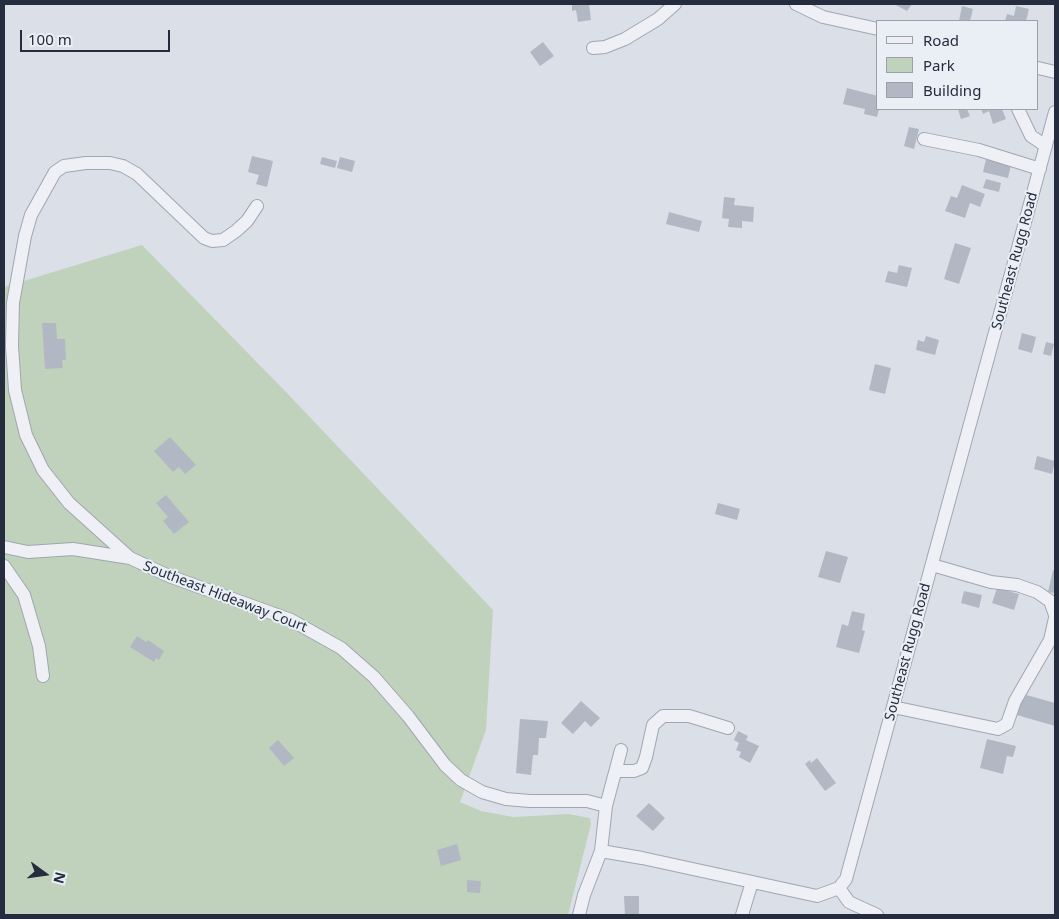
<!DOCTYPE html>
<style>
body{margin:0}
#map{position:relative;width:1059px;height:919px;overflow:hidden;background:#dbdfe7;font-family:"Noto Sans",sans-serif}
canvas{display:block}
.frame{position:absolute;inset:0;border:5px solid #242c3e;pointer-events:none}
.legend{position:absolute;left:876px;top:20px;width:162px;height:90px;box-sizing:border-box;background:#eaeef5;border:1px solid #9ba0ac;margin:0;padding:6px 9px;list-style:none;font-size:15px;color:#242c3e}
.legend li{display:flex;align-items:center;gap:10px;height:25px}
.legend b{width:25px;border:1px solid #9ba0ac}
.north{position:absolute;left:20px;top:849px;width:50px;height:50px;-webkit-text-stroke:4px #eaeef5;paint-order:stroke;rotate:104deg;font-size:14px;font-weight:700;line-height:20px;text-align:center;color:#242c3e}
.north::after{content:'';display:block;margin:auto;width:18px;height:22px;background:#242c3e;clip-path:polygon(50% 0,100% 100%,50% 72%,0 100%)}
.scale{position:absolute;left:20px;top:30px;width:150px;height:22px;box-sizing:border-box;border:2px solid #242c3e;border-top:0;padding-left:6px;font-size:15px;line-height:18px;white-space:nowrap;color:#242c3e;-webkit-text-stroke:4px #eaeef5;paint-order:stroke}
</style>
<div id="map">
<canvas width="1059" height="919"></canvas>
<div class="frame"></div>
<ul class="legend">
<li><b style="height:6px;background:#eef0f5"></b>Road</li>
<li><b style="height:14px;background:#c0d2bb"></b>Park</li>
<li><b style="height:14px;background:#b1b8c4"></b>Building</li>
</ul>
<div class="north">N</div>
<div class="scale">100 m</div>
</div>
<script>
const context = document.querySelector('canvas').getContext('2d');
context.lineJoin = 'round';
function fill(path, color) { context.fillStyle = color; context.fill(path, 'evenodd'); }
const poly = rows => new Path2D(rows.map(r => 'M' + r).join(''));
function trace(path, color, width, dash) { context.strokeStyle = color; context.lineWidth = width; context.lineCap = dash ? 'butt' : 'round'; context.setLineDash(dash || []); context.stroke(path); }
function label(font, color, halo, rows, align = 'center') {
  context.font = font + ' "Noto Sans",sans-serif'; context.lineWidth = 4; context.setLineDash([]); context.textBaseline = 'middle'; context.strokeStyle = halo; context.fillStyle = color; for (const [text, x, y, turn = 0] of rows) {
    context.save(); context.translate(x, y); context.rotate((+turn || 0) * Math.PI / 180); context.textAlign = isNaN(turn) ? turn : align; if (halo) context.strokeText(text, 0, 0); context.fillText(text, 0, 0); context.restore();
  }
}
const green = poly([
 [142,245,286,392,493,610,486,730,460,802,481,811,513,817,568,814,590,818,591,824,568,915,4,915,4,287]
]);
const building = poly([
 [572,4,589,4,591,20,578,22,576,10,572,11],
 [894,4,912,4,907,11],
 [962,6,973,9,970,21,959,21],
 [1016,6,1029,9,1026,21,1005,21,1007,14,1014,16],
 [543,42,554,56,540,66,530,52],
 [847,88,878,96,878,109,879,109,877,117,864,114,865,109,843,104],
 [958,109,967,109,970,116,961,119],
 [981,109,1002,109,1006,119,993,124,989,111,983,114],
 [909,127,919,129,914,149,904,146],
 [252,156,273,161,267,187,256,184,259,175,248,172],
 [322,157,337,161,335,168,320,164],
 [340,157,355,161,352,172,337,168],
 [986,159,1011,165,1008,178,983,172],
 [986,179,1001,183,999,192,983,188],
 [962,185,985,194,980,207,970,203,965,218,945,211,951,196,957,198],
 [724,197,735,198,734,205,754,207,753,222,742,221,742,228,728,227,729,219,722,218],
 [669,212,702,221,699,232,666,224],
 [955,243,971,248,959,284,944,279],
 [899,265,912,268,907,287,885,282,888,271,897,273],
 [42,323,56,323,57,339,65,339,66,360,62,360,63,368,45,369],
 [1022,333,1036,337,1032,353,1018,349],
 [926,336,939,340,935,355,916,350,918,340,924,342],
 [1046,342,1054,344,1051,356,1043,354],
 [875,364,891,368,885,394,869,390],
 [170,437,196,465,185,474,179,467,173,472,154,451],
 [1037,456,1055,461,1052,474,1034,469],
 [166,495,189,522,174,534,163,521,168,517,156,503],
 [718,503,740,509,737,520,715,514],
 [826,551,848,557,840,583,818,577],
 [1053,570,1055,570,1055,593,1048,592],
 [997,588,1019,594,1014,610,992,603],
 [964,591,982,595,979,608,961,603],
 [852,611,865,614,862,630,865,631,859,653,836,647,842,624,848,626],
 [137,636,146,642,148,640,164,651,159,660,156,658,154,662,130,647],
 [1023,694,1055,703,1055,726,1017,715],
 [581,701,600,718,591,727,585,721,573,734,561,723],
 [520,719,548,721,546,738,539,738,538,755,533,755,531,775,516,773],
 [738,731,748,736,746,740,759,746,750,763,739,757,741,752,736,750,739,743,734,740],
 [987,739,1016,746,1013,757,1007,756,1003,774,980,768],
 [278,740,294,758,284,766,269,748],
 [817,758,836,783,825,791,805,764,810,760,811,763],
 [649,803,665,818,653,831,636,816],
 [457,844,461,860,441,866,437,850],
 [467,880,481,881,480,893,467,892],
 [624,896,639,896,639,915,625,915]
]);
const minor = poly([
 [796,4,823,17,878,29],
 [593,48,605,47,625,39,658,19,675,4],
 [1038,68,1055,72],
 [1018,109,1031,136,1046,146],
 [924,139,979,150,1040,169],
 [257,206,247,221,236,231,223,240,212,241,204,238,137,174,123,166,110,163,86,163,64,166,55,172,31,215,25,236,13,303,12,346,15,390,26,435,43,470,69,503,130,558,169,576,291,620,341,648,374,677,408,716,445,765,461,780,482,792,506,799,530,801,587,801,606,806],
 [4,547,28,552,73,549,130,558],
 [932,565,991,582,1017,585,1037,592,1050,601,1055,615],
 [4,566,24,595,39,646,43,676],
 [893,707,998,729,1007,724,1015,701,1050,640,1055,618],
 [616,771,634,771,642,768,646,757,653,725,663,716,689,716,728,728],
 [601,851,642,858,817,896,839,888,846,879,1055,112],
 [839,888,849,902,877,915],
 [579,915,584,895,601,851,606,806,621,750],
 [742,915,752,882]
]);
const streetNames = [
 ["Southeast Rugg Road",1015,261,-75],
 ["Southeast Hideaway Court",225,597,21],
 ["Southeast Rugg Road",908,652,-75]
];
fill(green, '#c0d2bb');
fill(building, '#b1b8c4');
trace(minor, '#a0a6b1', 14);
trace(minor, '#eef0f5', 12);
label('14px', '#242c3e', '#eaeef5', streetNames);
</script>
